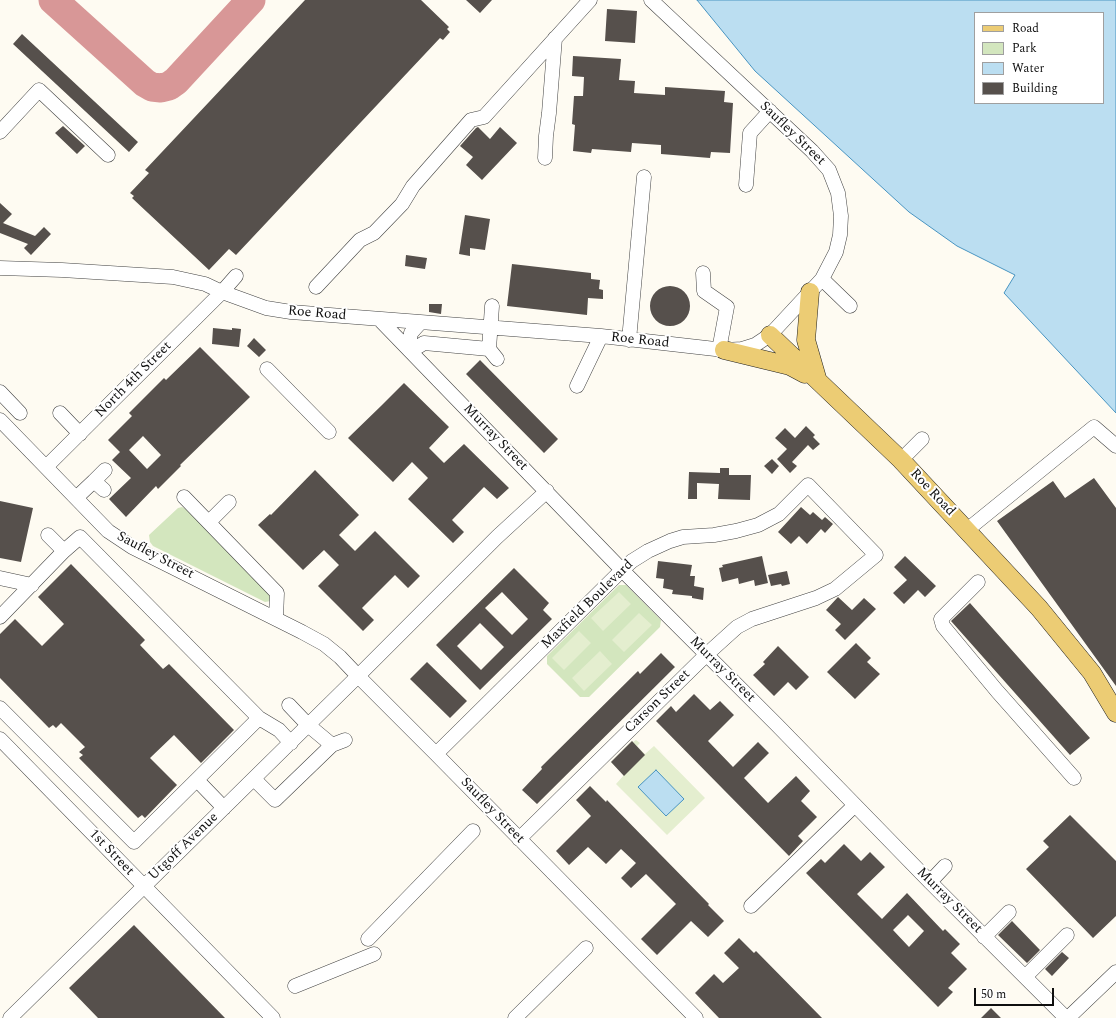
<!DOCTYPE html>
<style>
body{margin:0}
#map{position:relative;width:1116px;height:1018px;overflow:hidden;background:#fefbf2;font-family:Spectral,serif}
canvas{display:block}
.legend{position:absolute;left:974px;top:12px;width:130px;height:92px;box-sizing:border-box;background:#fff;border:1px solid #9f9f9f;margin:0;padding:5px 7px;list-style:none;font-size:12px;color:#0f0f0f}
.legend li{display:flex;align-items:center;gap:8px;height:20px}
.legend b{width:20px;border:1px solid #9f9f9f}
.scale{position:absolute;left:974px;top:988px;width:80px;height:18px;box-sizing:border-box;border:2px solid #0f0f0f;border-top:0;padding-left:5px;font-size:12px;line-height:14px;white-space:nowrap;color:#0f0f0f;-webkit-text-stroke:3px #fff;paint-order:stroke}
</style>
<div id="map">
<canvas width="1116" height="1018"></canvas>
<ul class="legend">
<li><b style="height:5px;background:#eccc74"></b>Road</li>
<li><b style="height:11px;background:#d3e6be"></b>Park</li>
<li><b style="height:11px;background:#bbdef1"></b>Water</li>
<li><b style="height:11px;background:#56504c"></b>Building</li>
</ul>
<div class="scale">50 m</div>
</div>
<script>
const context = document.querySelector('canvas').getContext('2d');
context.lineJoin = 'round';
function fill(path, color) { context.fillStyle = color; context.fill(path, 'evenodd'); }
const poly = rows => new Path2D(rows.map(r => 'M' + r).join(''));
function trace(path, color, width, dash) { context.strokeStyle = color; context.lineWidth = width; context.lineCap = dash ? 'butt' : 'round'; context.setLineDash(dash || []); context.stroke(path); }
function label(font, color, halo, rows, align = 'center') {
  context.font = font + ' Spectral,serif'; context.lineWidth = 4; context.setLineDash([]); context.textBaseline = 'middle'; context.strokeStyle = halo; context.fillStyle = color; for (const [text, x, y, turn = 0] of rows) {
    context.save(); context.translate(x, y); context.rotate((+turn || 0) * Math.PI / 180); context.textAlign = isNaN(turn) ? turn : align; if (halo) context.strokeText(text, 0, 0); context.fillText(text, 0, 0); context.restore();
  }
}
const green = poly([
 [182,507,187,510,272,596,271,601,265,602,153,546,150,542,149,535,178,508],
 [619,585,626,585,661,620,660,627,589,697,580,697,547,664,547,656]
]);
const pitch = poly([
 [619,592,631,604,603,631,591,618],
 [639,613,652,625,624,652,612,640],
 [579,631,591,643,564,670,552,658],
 [600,651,612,664,584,691,572,678],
 [636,740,640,743,637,746,645,754,654,746,705,798,667,835,616,784,624,775,611,762,632,741,633,742]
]);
const water = poly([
 [697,0,1116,0,1116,413,1004,293,1015,275,957,246,909,212,755,71,697,0],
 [975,13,1103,13,1103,103,975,103,975,13],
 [656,770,684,799,666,816,638,787,656,770]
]);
const taxiway = poly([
 [53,0,145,83,152,87,161,88,169,86,176,81,251,0]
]);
const building = poly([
 [305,0,421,0,449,27,447,29,450,32,443,40,440,38,236,255,229,249,209,270,132,198,134,196,130,193,149,173,145,170],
 [466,0,492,0,480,13],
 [607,9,637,11,635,43,605,41],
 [22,34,138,142,129,152,13,44],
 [573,56,621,59,619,80,635,81,634,93,665,95,665,87,725,91,724,102,733,103,730,153,711,152,710,158,661,154,661,145,632,143,631,152,592,149,591,153,573,151,575,125,572,124,574,96,583,96,584,77,572,76],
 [63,126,85,146,77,154,55,133],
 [478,127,490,139,500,127,517,143,482,180,466,165,473,157,460,146,476,128],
 [0,203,12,214,3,223,35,236,44,227,51,234,31,255,24,248,28,244,0,233],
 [465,215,490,219,485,250,470,248,470,256,459,254],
 [406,255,427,258,425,269,405,266],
 [512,264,591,273,591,279,600,280,599,289,603,290,603,299,588,298,587,315,507,306],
 '650 306a20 20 0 1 1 40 0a20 20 0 1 1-40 0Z',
 [429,304,442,304,441,314,429,312],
 [213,328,232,330,232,328,241,329,239,347,212,344],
 [254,338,266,350,259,357,247,346],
 [200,347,250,397,180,465,181,466,158,489,156,486,126,517,109,499,131,478,112,460,120,452,108,440,132,416,129,413,164,378,166,380],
 [143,436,161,455,147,469,129,450],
 [480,360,558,439,544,453,466,374],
 [404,383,449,427,429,448,444,463,464,444,509,488,497,499,484,487,452,520,464,532,453,543,408,499,428,478,412,462,393,482,348,438,382,405],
 [806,426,815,435,813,437,820,444,813,450,808,445,792,462,797,466,790,473,777,459,787,449,775,438,785,428,795,438],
 [772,459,779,466,772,474,764,466],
 [720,468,729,468,729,475,751,475,750,500,718,499,719,484,697,483,697,499,688,499,689,472,720,473],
 [315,470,359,515,339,535,355,551,375,531,420,576,408,588,395,575,362,608,374,620,363,631,318,586,339,565,324,550,303,570,258,525,270,514,271,515],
 [1094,478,1116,508,1116,686,997,521,1053,481,1065,498],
 [0,501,33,508,21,562,0,558],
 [801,507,810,515,813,512,822,520,825,517,833,524,825,533,821,529,807,544,799,536,791,544,778,532],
 [762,556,768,583,755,586,754,580,739,584,738,578,722,582,719,568,723,567,722,565],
 [905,556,936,586,925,597,918,590,904,604,893,593,907,580,894,567],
 [658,561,692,565,690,576,695,576,694,586,704,588,703,600,692,598,692,596,672,594,673,590,663,588,664,579,656,578],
 [71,564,145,640,140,645,163,669,169,664,234,730,201,763,174,735,150,758,177,785,145,818,142,815,138,818,79,758,83,755,79,752,85,747,61,723,56,728,53,725,49,728,0,678,0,634,15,619,42,646,64,624,38,597],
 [514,568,549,603,543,610,552,619,480,690,436,645],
 [502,592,528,619,512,635,485,608],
 [480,623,504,647,481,670,457,646],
 [787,571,790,584,782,586,781,584,771,586,768,575],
 [838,597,852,610,864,598,876,609,845,640,835,630,841,624,826,610],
 [970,603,1090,738,1070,755,951,621],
 [856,643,871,658,867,662,880,674,855,699,827,672],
 [778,646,809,677,796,690,788,682,774,696,753,675,765,664,763,662],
 [661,653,675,667,537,804,522,790,542,769,541,767,638,671,640,674],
 [427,662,467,701,450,718,410,679],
 [694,694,710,710,720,701,734,715,708,741,733,767,758,742,769,753,744,778,768,803,796,776,810,791,801,801,817,817,798,836,803,841,789,856,656,721,671,706,676,712],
 [632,741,645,755,624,776,611,762],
 [590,786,606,802,607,800,709,904,708,905,724,921,708,937,691,921,657,955,641,939,676,904,646,874,631,888,621,878,636,863,621,849,606,864,588,847,569,865,556,851,591,816,576,800],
 [1070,815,1116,861,1116,916,1093,938,1026,869,1049,847,1043,841],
 [844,844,861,861,870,852,885,867,857,894,882,919,907,893,943,931,945,929,960,944,951,953,967,969,948,988,953,992,938,1007,806,873,821,859,825,863],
 [908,915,924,931,909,947,893,930],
 [1012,921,1040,950,1027,963,998,935],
 [134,925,225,1018,98,1018,69,988],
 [739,938,754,953,756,951,822,1018,719,1018,695,993,714,974,723,983,739,968,724,953],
 [1062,952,1069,958,1052,976,1045,969],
 [991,1008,1001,1018,981,1018]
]);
const minor = poly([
 [0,132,39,90,108,155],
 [545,158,546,136,549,113,555,38],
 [746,185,750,133,770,111],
 [0,268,62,270,173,277,205,284,222,292,266,308,291,312,601,336,724,350,742,349,755,345,770,335,822,279,836,252,840,235,841,216,838,193,829,170,812,151,651,0],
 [703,273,704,291,727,307,719,350],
 [822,279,850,306],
 [316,287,360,240,374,233,402,204,413,186,471,120,484,117,590,0],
 [379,319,622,570,777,725,930,882,1066,1018],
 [629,340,644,177],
 [408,348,411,333,420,323],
 [489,349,492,306],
 [411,351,424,343,489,349,497,359],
 [267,369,329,432],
 [577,386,601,336],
 [0,392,20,413],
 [60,413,80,434],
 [0,420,108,531,132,547,302,632,324,644,340,657,358,676,436,754,696,1018],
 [901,460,922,439],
 [46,467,222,292,236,276],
 [104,490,94,481,105,470],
 [184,497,277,593,276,619],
 [76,498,94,481],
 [209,522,229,502],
 [967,530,1094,427,1116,446],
 [48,535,64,551],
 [0,578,32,585],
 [978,582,941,619,943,626,997,691,1074,778],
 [0,617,64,551,80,537,259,718,279,730,291,743],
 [289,705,308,725,332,745],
 [0,708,134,842,259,718],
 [0,739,273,1018],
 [436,754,622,570,632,561,648,551,670,541,683,537,714,535,736,531,758,525,779,514,808,485,876,555,835,589,816,598,752,619,737,627,706,655,519,839],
 [254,779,275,800,332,745,345,740],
 [197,780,224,808],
 [930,882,945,866],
 [751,906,855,805],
 [984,937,1009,912],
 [368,939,473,831],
 [1025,977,1067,935],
 [295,986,374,954],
 [10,1018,358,676,497,537,547,491],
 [515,1018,586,948],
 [1068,1018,1116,972]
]);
const major = poly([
 [810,292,806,340,817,378],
 [770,335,901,460,1039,608,1092,673,1116,713],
 [724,350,790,366,805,374]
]);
const streetNames = [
 ["Saufley Street",792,134,44],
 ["Roe Road",317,314,5],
 ["Roe Road",640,341,6],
 ["North 4th Street",134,380,-45],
 ["Murray Street",495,438,46],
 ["Roe Road",932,493,47],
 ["Saufley Street",155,556,28],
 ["Maxfield Boulevard",588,605,-44],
 ["Murray Street",722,670,45],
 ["Carson Street",658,702,-44],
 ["Saufley Street",492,811,46],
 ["Utgoff Avenue",184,847,-44],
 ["1st Street",111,853,46],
 ["Murray Street",949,901,45]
];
fill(green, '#d3e6be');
fill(pitch, '#e4eecf');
fill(water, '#bbdef1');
trace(water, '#4894c1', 1);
trace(taxiway, '#d89797', 29);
fill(building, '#56504c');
trace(minor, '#424242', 15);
trace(major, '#202020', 19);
trace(minor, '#fff', 14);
trace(major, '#eccc74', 18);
label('14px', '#0f0f0f', '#fff', streetNames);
</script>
